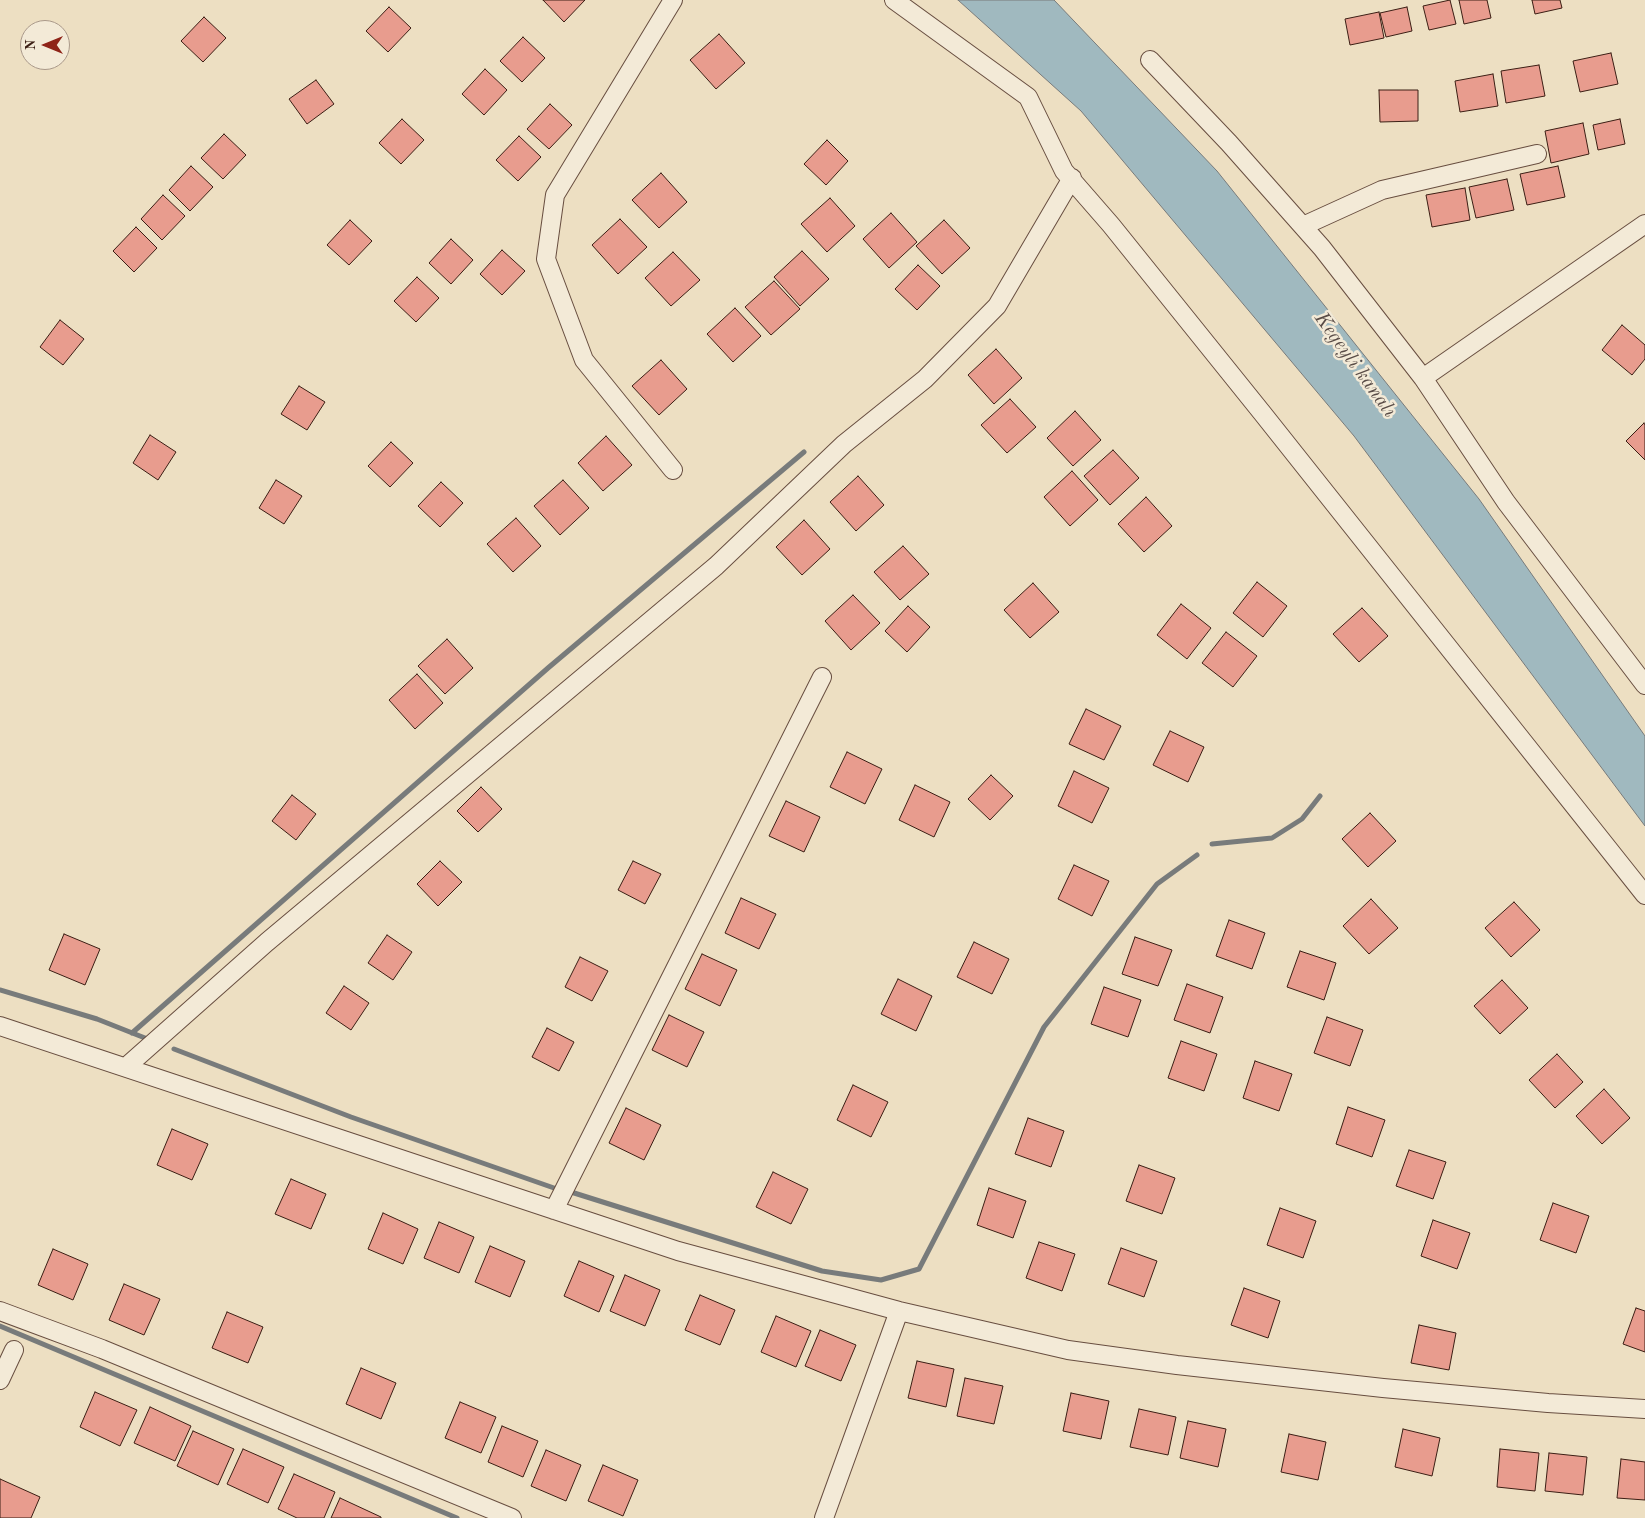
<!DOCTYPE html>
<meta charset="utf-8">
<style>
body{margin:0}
#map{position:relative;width:1645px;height:1518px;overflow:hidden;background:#eddfc2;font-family:"Old Standard TT",serif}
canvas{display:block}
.north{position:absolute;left:20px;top:20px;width:50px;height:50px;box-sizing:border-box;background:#f3ead7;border:1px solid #a99889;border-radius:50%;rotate:270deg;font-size:14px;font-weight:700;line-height:20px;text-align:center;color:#3b1e14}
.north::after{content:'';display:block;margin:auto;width:18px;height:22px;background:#8f2418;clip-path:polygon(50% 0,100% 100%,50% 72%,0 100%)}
</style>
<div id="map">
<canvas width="1645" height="1518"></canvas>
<div class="north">N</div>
</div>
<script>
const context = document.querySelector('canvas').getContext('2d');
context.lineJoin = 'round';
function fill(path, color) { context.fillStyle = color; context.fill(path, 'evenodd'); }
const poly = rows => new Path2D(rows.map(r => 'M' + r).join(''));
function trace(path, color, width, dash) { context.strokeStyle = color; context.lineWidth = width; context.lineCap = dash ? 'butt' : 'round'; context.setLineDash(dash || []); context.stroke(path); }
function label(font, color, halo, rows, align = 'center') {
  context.font = font + ' "Old Standard TT",serif'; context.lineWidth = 5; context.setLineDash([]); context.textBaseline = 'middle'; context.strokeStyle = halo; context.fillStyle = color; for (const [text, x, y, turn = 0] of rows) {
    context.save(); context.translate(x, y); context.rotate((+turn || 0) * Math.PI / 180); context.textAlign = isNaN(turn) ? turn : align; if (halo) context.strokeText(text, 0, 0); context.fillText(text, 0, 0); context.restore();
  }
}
const water = poly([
 [958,0,1054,0,1217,171,1479,499,1645,736,1645,826,1354,436,1081,111,958,0]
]);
const stream = poly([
 [1212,844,1272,838,1302,819,1320,796],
 [0,990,97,1019,145,1038],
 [132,1033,548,668,804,452],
 [174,1049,351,1117,554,1188],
 [571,1192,822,1271,881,1280,919,1269,1044,1027,1157,884,1197,855],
 [0,1326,457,1518]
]);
const building = poly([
 [543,0,585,0,564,22,543,0],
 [1450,0,1456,24,1429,30,1423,6,1450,0],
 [1459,0,1487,0,1491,18,1464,24,1459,0],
 [1532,0,1560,0,1562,8,1535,14,1532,0],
 [389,7,411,28,388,52,366,31,389,7],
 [1407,7,1412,31,1386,37,1380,13,1407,7],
 [1379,12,1384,38,1350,45,1345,19,1379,12],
 [204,17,226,38,203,62,181,41,204,17],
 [719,34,745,63,716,89,690,60,719,34],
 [523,37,545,58,522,82,500,61,523,37],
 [1611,53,1618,84,1580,92,1573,61,1611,53],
 [1539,65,1545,96,1506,103,1501,71,1539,65],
 [485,69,507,90,484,115,462,94,485,69],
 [1493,74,1498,106,1460,112,1455,81,1493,74],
 [316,80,334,104,307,124,289,99,316,80],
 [1379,90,1418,90,1418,121,1380,122,1379,90],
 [550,104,572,125,549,149,527,129,550,104],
 [402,119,424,140,401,164,379,143,402,119],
 [1620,119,1625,144,1598,150,1593,125,1620,119],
 [1583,123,1589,154,1551,163,1545,131,1583,123],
 [224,134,246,155,223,179,201,158,224,134],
 [519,136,541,157,518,181,496,160,519,136],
 [827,140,848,161,826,185,804,164,827,140],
 [191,166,213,187,190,211,169,190,191,166],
 [1558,166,1565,197,1527,205,1520,174,1558,166],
 [661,173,687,202,659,228,632,200,661,173],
 [1507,179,1514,210,1476,218,1469,187,1507,179],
 [1465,188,1470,220,1432,227,1426,195,1465,188],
 [163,195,185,216,162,240,141,219,163,195],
 [830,198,855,226,827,252,801,224,830,198],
 [891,213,917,242,889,268,863,239,891,213],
 [620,219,647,247,618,274,592,245,620,219],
 [350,220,372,241,349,265,327,245,350,220],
 [944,220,970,248,942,274,916,246,944,220],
 [136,227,157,248,134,272,113,251,136,227],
 [451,239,473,260,451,284,429,263,451,239],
 [502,250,525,271,502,295,480,274,502,250],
 [802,251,829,279,800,306,774,277,802,251],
 [673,252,700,280,671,306,645,278,673,252],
 [918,265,940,286,917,310,895,289,918,265],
 [417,277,439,298,416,322,394,301,417,277],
 [774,281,800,309,771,335,745,307,774,281],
 [735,308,761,336,733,362,707,334,735,308],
 [60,320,84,339,63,365,40,347,60,320],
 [1622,325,1645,345,1645,359,1632,375,1602,350,1622,325],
 [996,349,1022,378,994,404,968,375,996,349],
 [661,360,687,389,659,415,632,386,661,360],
 [299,386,325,402,307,430,281,414,299,386],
 [1010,399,1036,427,1007,453,981,425,1010,399],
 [1075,411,1101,440,1073,466,1047,438,1075,411],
 [1644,423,1645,425,1645,460,1626,441,1644,423],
 [150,435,176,452,158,480,133,463,150,435],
 [606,436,632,465,603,491,578,463,606,436],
 [391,442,413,463,390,487,368,466,391,442],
 [1113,450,1139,478,1110,505,1084,476,1113,450],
 [1072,471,1098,500,1070,526,1044,497,1072,471],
 [858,476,884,505,856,531,830,502,858,476],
 [276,480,302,496,284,524,259,508,276,480],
 [563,480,589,508,560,535,534,506,563,480],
 [441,482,463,503,440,527,418,506,441,482],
 [1146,497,1172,526,1144,552,1118,524,1146,497],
 [516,518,541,546,513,572,487,544,516,518],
 [804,520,830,549,802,575,776,547,804,520],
 [903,546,929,574,900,600,874,572,903,546],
 [1257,582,1287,606,1263,637,1233,613,1257,582],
 [1033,583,1059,612,1030,638,1004,610,1033,583],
 [853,595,880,623,851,650,825,621,853,595],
 [1181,604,1211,628,1187,659,1157,635,1181,604],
 [908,606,930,627,907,652,885,631,908,606],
 [1362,608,1388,636,1359,662,1333,634,1362,608],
 [1226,632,1257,656,1233,687,1202,663,1226,632],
 [447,639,473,668,445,694,418,666,447,639],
 [417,674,443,703,415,729,389,700,417,674],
 [1086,709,1121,726,1104,760,1069,744,1086,709],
 [1170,731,1204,747,1188,782,1153,765,1170,731],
 [847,752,882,769,865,804,830,787,847,752],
 [1074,771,1109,788,1092,823,1058,806,1074,771],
 [991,775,1013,796,990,820,968,799,991,775],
 [915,785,950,802,934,837,899,820,915,785],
 [481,787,502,809,478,832,457,811,481,787],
 [292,795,316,814,296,840,272,821,292,795],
 [786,801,820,817,804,852,769,836,786,801],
 [1370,813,1396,841,1368,867,1342,839,1370,813],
 [440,861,462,882,438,906,417,884,440,861],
 [633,861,661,874,645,904,618,890,633,861],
 [1074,865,1109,881,1092,916,1058,899,1074,865],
 [741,898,776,914,759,949,725,933,741,898],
 [1371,899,1398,928,1369,954,1343,926,1371,899],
 [1514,902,1540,930,1511,957,1485,928,1514,902],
 [1229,920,1265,933,1252,969,1216,956,1229,920],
 [64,934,100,949,85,985,49,970,64,934],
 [387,935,412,952,393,980,368,963,387,935],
 [1135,937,1172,950,1158,986,1122,974,1135,937],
 [974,942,1009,959,992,994,957,977,974,942],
 [1300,951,1336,963,1324,1000,1287,987,1300,951],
 [702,954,737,970,720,1006,685,989,702,954],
 [580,957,608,971,592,1001,565,987,580,957],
 [898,979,932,996,916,1031,881,1014,898,979],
 [1502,980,1528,1008,1500,1034,1474,1006,1502,980],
 [1187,984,1223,997,1210,1033,1174,1020,1187,984],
 [344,986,369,1003,351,1030,326,1013,344,986],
 [1104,987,1141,1000,1128,1037,1091,1024,1104,987],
 [669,1015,704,1032,687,1067,652,1050,669,1015],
 [1327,1017,1363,1030,1350,1066,1314,1053,1327,1017],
 [547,1028,574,1042,559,1071,532,1057,547,1028],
 [1181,1041,1217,1054,1204,1091,1168,1078,1181,1041],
 [1557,1054,1583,1082,1555,1108,1529,1080,1557,1054],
 [1255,1061,1292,1074,1279,1111,1243,1098,1255,1061],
 [853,1085,888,1102,871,1137,837,1120,853,1085],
 [1604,1089,1630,1118,1602,1144,1576,1116,1604,1089],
 [1348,1107,1385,1120,1372,1157,1336,1144,1348,1107],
 [626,1108,661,1125,644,1160,609,1143,626,1108],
 [1028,1118,1064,1131,1051,1167,1015,1154,1028,1118],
 [172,1129,208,1144,192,1180,157,1165,172,1129],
 [1409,1150,1446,1162,1433,1199,1396,1186,1409,1150],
 [1139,1165,1175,1178,1162,1214,1126,1201,1139,1165],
 [773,1172,808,1189,791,1224,756,1207,773,1172],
 [291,1179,326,1194,311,1229,275,1214,291,1179],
 [989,1188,1026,1201,1013,1238,977,1225,989,1188],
 [1553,1203,1589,1216,1576,1253,1540,1240,1553,1203],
 [1280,1208,1316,1221,1303,1258,1267,1245,1280,1208],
 [383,1213,418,1229,403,1264,368,1249,383,1213],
 [1433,1220,1470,1233,1457,1269,1421,1256,1433,1220],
 [439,1222,474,1237,459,1273,424,1258,439,1222],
 [1039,1242,1075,1254,1062,1291,1026,1278,1039,1242],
 [490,1246,525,1261,510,1297,475,1282,490,1246],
 [1121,1248,1157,1261,1144,1297,1108,1284,1121,1248],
 [53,1249,88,1264,73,1300,38,1285,53,1249],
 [579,1261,614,1276,599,1312,564,1296,579,1261],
 [625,1275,660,1290,645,1326,610,1311,625,1275],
 [124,1284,160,1299,144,1335,109,1320,124,1284],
 [1244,1288,1280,1301,1268,1338,1231,1325,1244,1288],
 [700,1295,735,1310,720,1345,685,1330,700,1295],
 [1636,1308,1645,1311,1645,1352,1623,1344,1636,1308],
 [227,1312,263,1327,248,1363,212,1348,227,1312],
 [776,1316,811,1331,796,1367,761,1352,776,1316],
 [1419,1325,1456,1333,1449,1370,1411,1363,1419,1325],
 [820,1330,856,1345,841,1381,805,1366,820,1330],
 [917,1361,954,1369,946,1407,908,1398,917,1361],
 [361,1368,396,1383,381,1419,346,1404,361,1368],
 [965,1378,1003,1386,994,1424,957,1416,965,1378],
 [95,1392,137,1410,120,1446,80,1427,95,1392],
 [1071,1393,1109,1401,1101,1439,1063,1431,1071,1393],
 [460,1402,496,1417,481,1453,445,1438,460,1402],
 [150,1407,191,1426,175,1461,134,1443,150,1407],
 [1139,1409,1176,1417,1168,1455,1130,1447,1139,1409],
 [1188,1421,1226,1429,1218,1467,1180,1458,1188,1421],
 [502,1426,538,1441,523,1477,488,1462,502,1426],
 [1403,1429,1440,1438,1432,1476,1395,1467,1403,1429],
 [193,1431,234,1449,218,1485,177,1466,193,1431],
 [1289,1434,1326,1442,1318,1480,1281,1472,1289,1434],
 [243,1449,284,1467,268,1503,227,1484,243,1449],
 [1500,1449,1539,1453,1535,1491,1497,1487,1500,1449],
 [546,1450,581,1465,566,1501,531,1486,546,1450],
 [1549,1453,1587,1457,1583,1495,1545,1491,1549,1453],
 [1621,1459,1645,1462,1645,1500,1617,1498,1621,1459],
 [603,1465,638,1480,623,1516,588,1501,603,1465],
 [294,1474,335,1492,324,1518,297,1518,278,1509,294,1474],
 [0,1479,40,1497,31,1518,0,1518,0,1479],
 [340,1498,381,1517,381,1518,331,1518,340,1498]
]);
const minor = poly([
 [894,0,1028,97,1064,171,1111,225,1263,414,1645,895],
 [1150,60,1229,143,1322,248,1423,378,1506,502,1645,685],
 [1303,226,1382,190,1537,154],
 [1423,378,1645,224],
 [673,470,584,360,546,259,555,195,673,0],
 [0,1026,678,1251,899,1311,1068,1350,1177,1365,1383,1388,1548,1403,1645,1409],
 [126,1067,267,942,716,566,844,444,925,379,997,306,1072,178],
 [554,1210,822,677],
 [0,1311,102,1349,512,1518],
 [0,1380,14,1350],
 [824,1518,899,1311]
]);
const waterNames = [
 ["Kegeyli kanalı",1355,365,54]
];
fill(water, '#a0b9bf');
trace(water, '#787b7b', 1);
trace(stream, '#787b7b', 5);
fill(building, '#e89c8e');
trace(building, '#3b1e14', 1);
trace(minor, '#684e40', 20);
trace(minor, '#f3ead7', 18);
label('italic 20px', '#594c47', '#f3ead7', waterNames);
</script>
